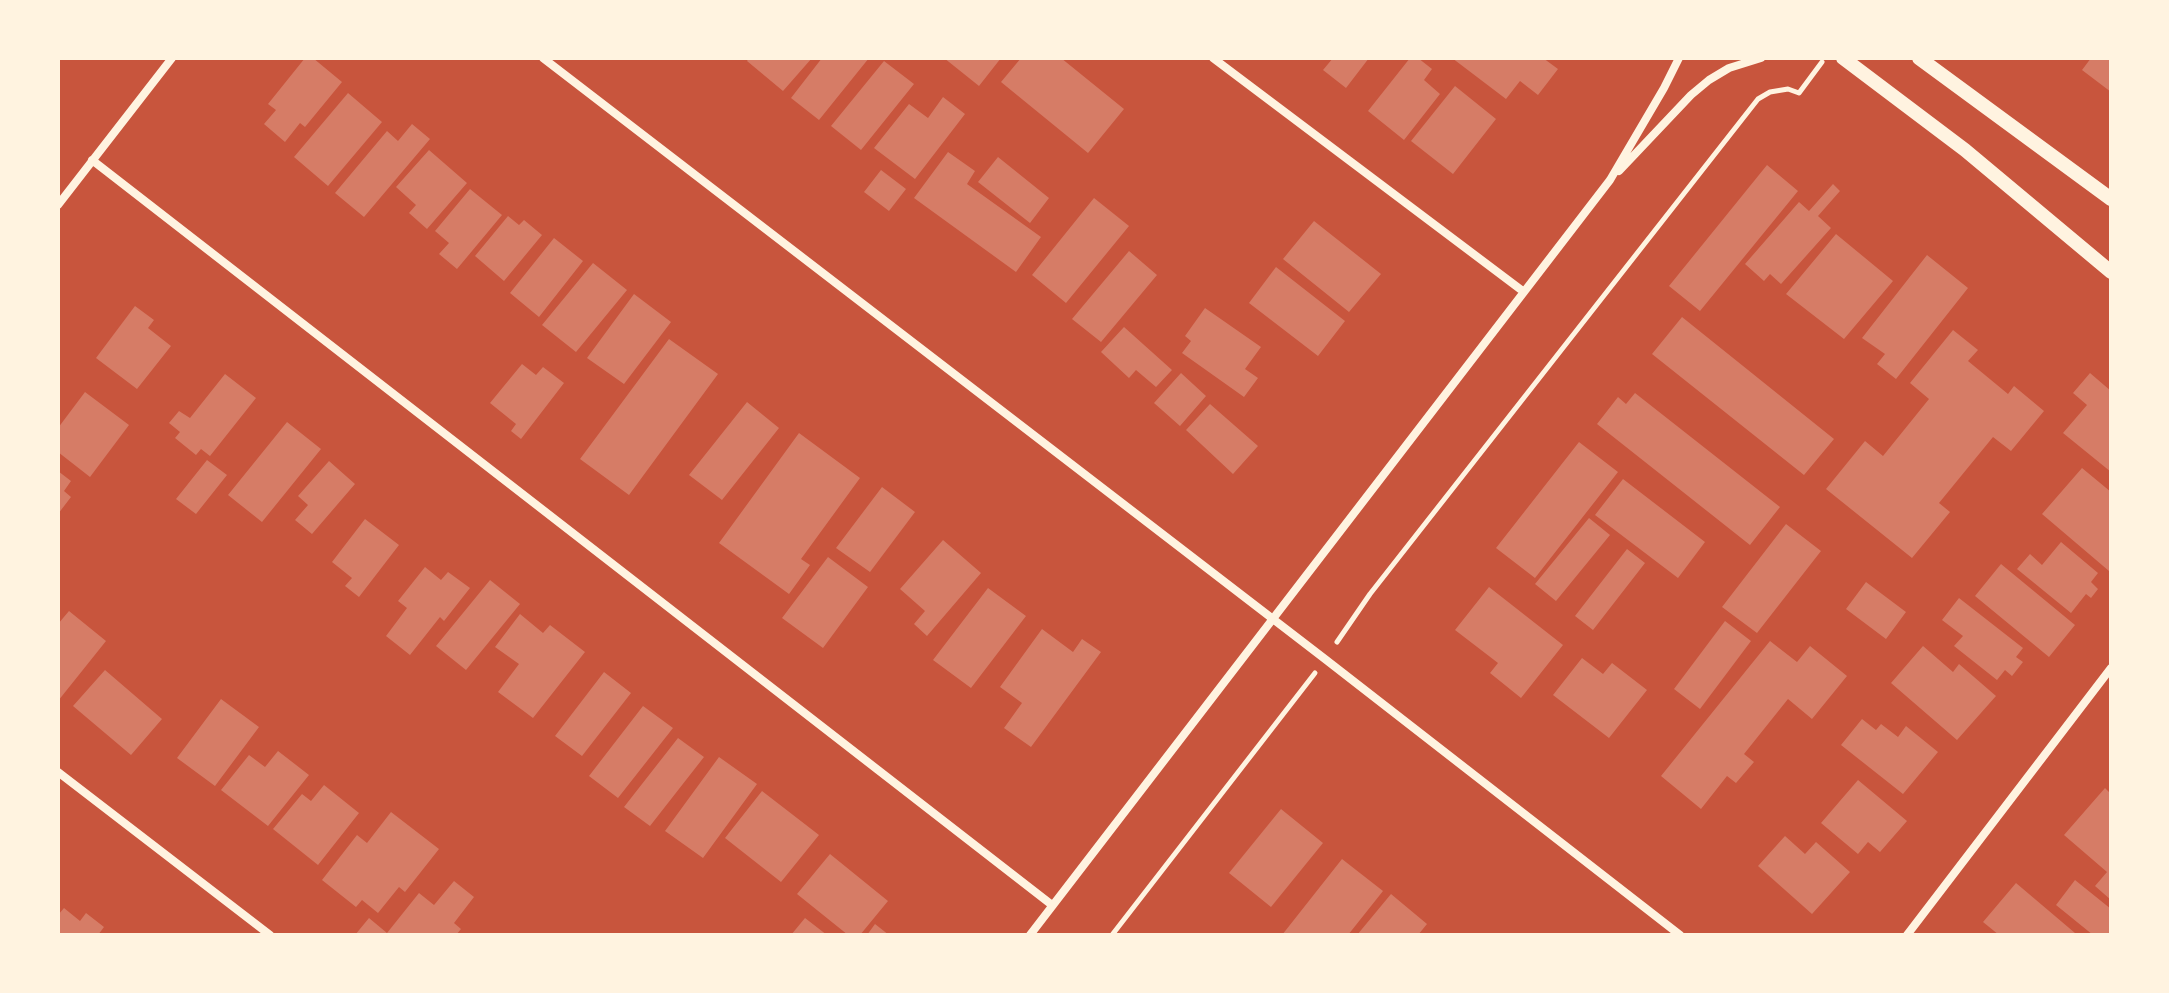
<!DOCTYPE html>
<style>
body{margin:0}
#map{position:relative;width:2169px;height:993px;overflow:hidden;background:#c8553d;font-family:"Titillium Web",sans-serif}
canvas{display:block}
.frame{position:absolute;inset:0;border:60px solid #fff3e0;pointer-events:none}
</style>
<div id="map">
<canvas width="2169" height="993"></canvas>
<div class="frame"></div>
</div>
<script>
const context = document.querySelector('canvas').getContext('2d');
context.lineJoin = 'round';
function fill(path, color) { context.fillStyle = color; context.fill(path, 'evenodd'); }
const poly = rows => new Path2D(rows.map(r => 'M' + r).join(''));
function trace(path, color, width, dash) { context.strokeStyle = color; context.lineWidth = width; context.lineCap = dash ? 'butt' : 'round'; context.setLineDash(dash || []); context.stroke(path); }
const building = poly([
 [305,58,313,58,342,82,305,127,300,123,285,142,264,124,276,110,268,104],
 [749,58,812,58,783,91,747,61],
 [822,58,869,58,819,120,791,98],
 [944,58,1001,58,979,86],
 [1021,58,1061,58,1124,109,1088,153,1001,82],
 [1333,58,1369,58,1346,88,1323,70],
 [1410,58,1418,58,1432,69,1424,80,1440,94,1404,140,1368,111],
 [1452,58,1543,58,1558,69,1538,95,1520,81,1506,99],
 [2091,58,2111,58,2111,92,2082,70],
 [884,61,914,84,861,150,831,126],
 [1455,86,1496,119,1453,174,1411,141],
 [348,93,382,122,328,186,294,157],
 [943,97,965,114,915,179,874,148,909,104,928,118],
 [412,124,430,139,364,217,335,193,387,131,398,141],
 [429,150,467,183,427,229,409,213,416,205,396,187],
 [948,152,975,171,967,184,1041,237,1016,272,914,198],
 [998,157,1049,198,1030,223,978,182],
 [1767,165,1798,191,1700,311,1669,286],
 [881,170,906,189,889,211,864,192],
 [1833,184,1840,191,1818,216,1831,228,1781,284,1770,274,1764,281,1745,264,1799,202,1809,211],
 [470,189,502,215,457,269,439,254,449,243,435,231],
 [1094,198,1129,226,1066,303,1032,275],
 [508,216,519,225,524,220,542,235,504,281,475,256],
 [1314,221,1381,274,1349,312,1283,259],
 [1836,234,1893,281,1844,339,1786,294],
 [554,238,583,261,539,317,510,293],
 [1129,251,1157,275,1101,342,1072,319],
 [1927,255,1968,288,1896,379,1877,364,1885,354,1862,338],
 [593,263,627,290,576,352,542,325],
 [1276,267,1345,321,1318,356,1249,303],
 [634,294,671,322,624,384,587,358],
 [135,306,154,320,148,328,171,346,137,389,96,358],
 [1205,308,1261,347,1245,369,1258,378,1244,397,1182,353,1191,341,1185,336],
 [1682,317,1834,439,1804,475,1652,354],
 [1124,327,1172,370,1156,387,1136,370,1129,378,1101,352],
 [1953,330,1978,350,1968,361,2008,394,2014,386,2044,411,2011,451,1993,437,1939,503,1950,512,1912,558,1826,489,1865,441,1883,456,1929,399,1910,383],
 [669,339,718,374,629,495,580,459],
 [522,364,536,375,543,367,564,383,521,439,511,431,516,424,490,403],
 [1181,373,1206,396,1180,426,1154,403],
 [2090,373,2111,391,2111,472,2063,433,2087,405,2073,393],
 [225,374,256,398,210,456,201,449,196,455,175,438,180,432,169,423,179,411,190,418],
 [85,392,129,425,90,477,58,452,58,428],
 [1635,393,1780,507,1750,545,1597,424,1618,397,1626,404],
 [747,402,779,428,722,500,689,475],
 [1210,404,1258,446,1233,474,1186,430],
 [287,422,321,449,262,522,228,495],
 [799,433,860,478,801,559,810,565,789,594,719,543],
 [1579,442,1618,472,1535,578,1496,548],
 [207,460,227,475,196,514,176,499],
 [329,461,355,484,312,534,295,520,308,505,298,496],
 [2082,468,2111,492,2111,568,2109,571,2042,514],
 [58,471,71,481,64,491,71,497,58,514],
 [1623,479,1705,542,1678,578,1595,515],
 [882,487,915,512,870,572,836,548],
 [1589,518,1610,535,1556,601,1535,584],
 [365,519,399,545,359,597,345,586,352,578,332,562],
 [1786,524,1821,551,1757,633,1722,607],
 [943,540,981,573,927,636,914,624,925,611,900,589],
 [2061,542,2098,573,2091,582,2098,589,2091,598,2086,594,2071,613,2017,569,2030,554,2042,565],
 [1627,549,1645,563,1593,630,1575,616],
 [828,557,868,587,823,648,782,618],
 [2001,564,2075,625,2049,657,1975,596],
 [425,567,441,580,448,572,470,588,444,621,440,617,410,655,386,636,407,608,398,601],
 [490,580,520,604,466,670,436,646],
 [1866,582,1906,612,1886,639,1846,609],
 [1489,587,1563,645,1521,698,1490,673,1498,663,1455,630],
 [988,588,1026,616,971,688,933,660],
 [1959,598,2023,648,2016,657,2023,662,2012,676,2005,670,1997,680,1954,646,1963,636,1942,620],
 [69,611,106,641,58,701,58,624],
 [520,614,543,633,550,625,585,652,533,718,498,692,519,664,495,647],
 [1725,621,1751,641,1700,709,1674,689],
 [1042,629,1073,652,1082,639,1101,652,1031,747,1004,728,1022,703,1000,687],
 [1770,641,1797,662,1810,646,1847,676,1812,719,1788,699,1744,754,1754,762,1736,783,1727,776,1701,809,1661,776],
 [1923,646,1953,672,1959,664,1996,696,1957,740,1891,683],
 [1582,658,1603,674,1612,663,1647,690,1609,738,1553,695],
 [105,670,162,719,131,755,73,706],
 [604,672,631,693,582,756,555,736],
 [221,699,259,727,215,786,177,758],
 [643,706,673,728,618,798,589,776],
 [1862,719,1876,730,1881,724,1898,737,1906,726,1938,752,1903,794,1841,745],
 [678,738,704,757,650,826,624,807],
 [278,751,309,775,268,826,221,790,249,755,265,767],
 [719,757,757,784,703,858,665,831],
 [1858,780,1907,821,1880,852,1868,842,1858,854,1821,823],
 [324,785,359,813,318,865,273,829,302,794,311,801],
 [2105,788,2111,794,2111,900,2095,886,2107,872,2064,835],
 [762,791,819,835,781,882,725,838],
 [1281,809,1323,843,1271,907,1229,873],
 [391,812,439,849,405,892,399,887,378,913,362,900,356,907,322,880,357,835,367,843],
 [1785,836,1805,854,1816,842,1850,872,1812,914,1758,866],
 [830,854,888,901,860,935,848,935,797,894],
 [1342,859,1383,891,1348,935,1282,935],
 [2075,880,2111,909,2111,935,2093,935,2056,905],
 [454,881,474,897,454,923,461,929,456,935,355,935,369,918,387,933,419,893,434,905],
 [2016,883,2075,933,2073,935,1999,935,1983,922],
 [1391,894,1427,924,1418,935,1357,935],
 [64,908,80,921,86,913,104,927,98,935,58,935,58,915],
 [805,918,827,935,791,935],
 [875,924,889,935,867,935]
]);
const path = poly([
 [1337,642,1370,594,1758,99,1770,92,1788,89,1799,93,1822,62],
 [1112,935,1315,673]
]);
const minor = poly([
 [543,58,1325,659,1680,935],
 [1213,58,1524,292],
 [92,160,1052,905],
 [1619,171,1691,95,1709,80,1729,68,1761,58],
 [58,205,172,58],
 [58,772,270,935],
 [1030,935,1610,180,1664,88,1679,58],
 [1907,935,2111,668]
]);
const tertiary = poly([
 [1843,58,1965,150,2111,272],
 [1919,58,2111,199]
]);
fill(building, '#d67c66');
trace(path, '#fff3e0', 5);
trace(minor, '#fff3e0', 8);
trace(tertiary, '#fff3e0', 14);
</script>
